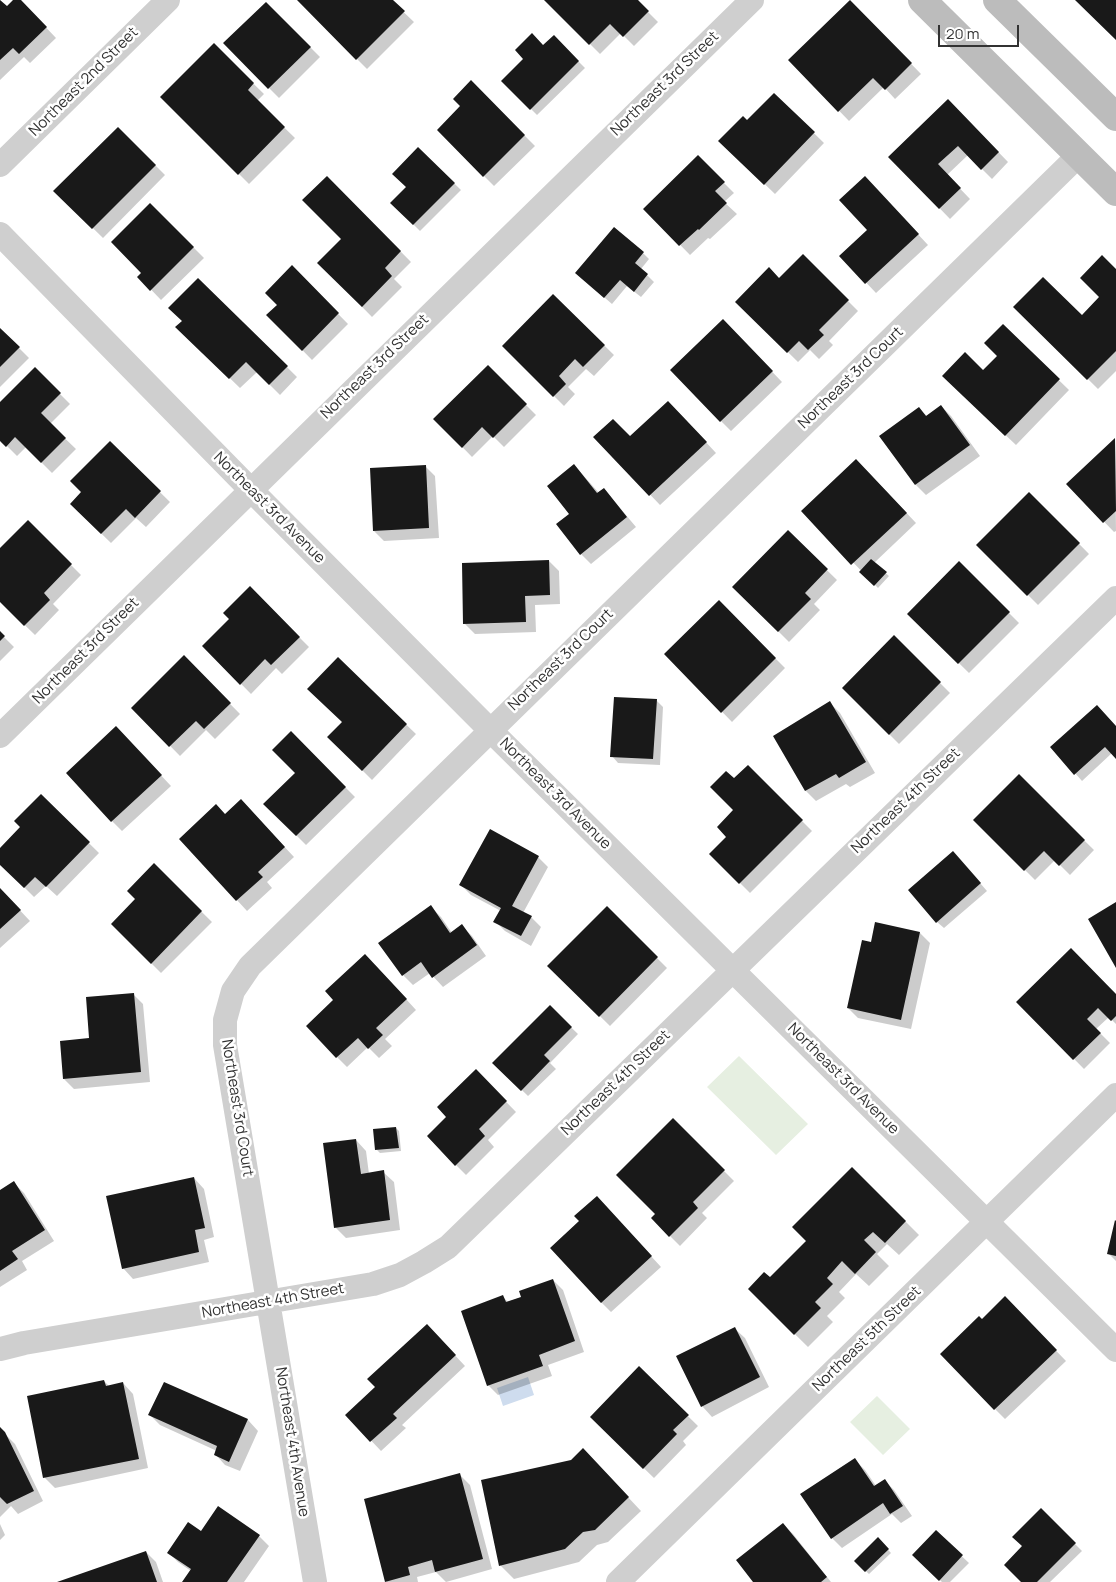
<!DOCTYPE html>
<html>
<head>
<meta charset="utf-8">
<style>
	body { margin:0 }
	#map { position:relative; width:1116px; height:1582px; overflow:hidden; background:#fff; font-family:Manrope,sans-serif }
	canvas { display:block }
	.scale { position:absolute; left:938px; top:25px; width:81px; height:22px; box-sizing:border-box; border:2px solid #323232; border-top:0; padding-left:6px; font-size:15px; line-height:18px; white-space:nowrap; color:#323232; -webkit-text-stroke:4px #fff; paint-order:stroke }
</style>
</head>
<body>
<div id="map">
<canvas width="1116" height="1582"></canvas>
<div class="scale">20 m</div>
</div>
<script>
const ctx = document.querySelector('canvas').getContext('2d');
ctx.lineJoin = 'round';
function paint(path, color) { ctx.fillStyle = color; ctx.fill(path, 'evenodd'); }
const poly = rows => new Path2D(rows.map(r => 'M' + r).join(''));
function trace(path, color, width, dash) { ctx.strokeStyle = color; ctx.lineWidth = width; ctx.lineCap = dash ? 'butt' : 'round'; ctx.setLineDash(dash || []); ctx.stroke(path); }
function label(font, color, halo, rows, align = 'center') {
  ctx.font = font + ' Manrope,sans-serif'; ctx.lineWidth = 5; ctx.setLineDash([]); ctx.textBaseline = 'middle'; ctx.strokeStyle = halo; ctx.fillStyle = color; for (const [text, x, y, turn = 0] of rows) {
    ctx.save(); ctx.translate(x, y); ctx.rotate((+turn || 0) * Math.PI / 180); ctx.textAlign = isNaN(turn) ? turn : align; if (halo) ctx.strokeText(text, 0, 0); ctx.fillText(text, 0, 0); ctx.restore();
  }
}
paint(poly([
	[739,1056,808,1124,776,1155,707,1087],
	[877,1396,910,1429,883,1455,850,1422]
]), '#e6efe1');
paint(poly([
	[528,1377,534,1395,503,1406,497,1388]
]), '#cedcee');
paint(poly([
	[0,0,7,7,14,0,20,0,56,38,30,63,24,57,0,80],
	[298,0,391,0,414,22,367,69],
	[546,0,636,0,658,22,634,46,621,33,600,54],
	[850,1,921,74,895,99,884,87,849,121,790,60],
	[266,3,320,57,279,98,225,44],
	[554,37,585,68,537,115,503,81,525,59,544,47],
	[214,45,264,94,257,101,295,138,249,184,162,97],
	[471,82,535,146,494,186,438,130,462,106],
	[774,94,824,143,775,194,720,141,748,122],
	[948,100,1008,162,992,179,968,155,947,175,970,199,950,219,890,157],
	[118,128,165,175,103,238,55,191],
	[418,148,461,190,420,231,392,203,408,187],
	[698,157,734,193,724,202,737,214,710,239,708,238,690,255,645,209],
	[327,177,411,262,394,279,402,287,372,317,319,263,343,239],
	[875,188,928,245,876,293,841,256,869,230],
	[150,204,204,258,161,300,139,277,143,273],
	[643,253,649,259,641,269,654,282,641,297,627,286,612,304,583,279],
	[803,256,858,311,829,341,833,345,819,359,810,350,798,362,737,302,780,279],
	[292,267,348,324,312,360,268,315,278,305],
	[1116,270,1116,371,1098,389,1015,307,1082,317,1101,297],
	[198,279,297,377,280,395,257,372,240,388,177,327,183,321],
	[553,295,614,355,594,376,586,369,568,387,575,394,564,406,504,346],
	[1003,326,1069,390,1016,445,943,376,983,372,999,356],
	[0,329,29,358,0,387],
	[733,331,782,382,731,431,721,421],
	[488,367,536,415,504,447,493,436,472,457,435,419],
	[35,369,70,404,50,424,76,449,52,473,26,447,17,456,0,439,0,403],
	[941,406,951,416,980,456,926,495,916,485,919,409,927,416],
	[678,412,716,453,660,505,595,437,630,438],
	[1115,440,1116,531,1114,532,1068,484],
	[110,443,170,502,146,527,136,518,111,543,71,504,83,492],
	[574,465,599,493,604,489,636,527,591,564,581,554,570,514],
	[425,466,435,476,439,538,384,541,374,531],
	[866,470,916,523,874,563,889,576,878,588,803,511],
	[1029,493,1089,554,1038,605,978,545],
	[28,522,81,575,53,604,59,610,35,635,0,601,0,550],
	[788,532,837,580,814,604,820,610,789,642,734,587],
	[549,561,559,571,560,604,535,605,536,632,475,634,465,624],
	[959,563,1019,623,969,673,909,614],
	[250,588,309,647,282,674,276,668,251,694,204,646,231,619],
	[719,602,785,668,732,722,666,654],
	[0,633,14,647,0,661],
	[894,637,950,693,899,744,843,688],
	[184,657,240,714,215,739,206,730,180,756,133,708],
	[338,659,416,734,372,780,329,737,343,722],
	[656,700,663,707,660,765,618,763,612,756],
	[830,703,840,713,875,773,850,787,846,784,816,801,806,791,774,736],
	[1116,727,1116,758,1112,753,1082,781,1052,747],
	[291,733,355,797,306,845,265,804,297,773],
	[126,738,171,786,122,831,112,821],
	[748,767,812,831,750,893,711,854,728,837,735,810,734,780],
	[1019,776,1094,850,1070,875,1055,860,1035,880,975,820],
	[41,796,99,853,57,896,46,886,34,897,0,863,0,850,22,827],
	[251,811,294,857,267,882,272,888,247,911,181,839,225,815],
	[538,857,548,867,523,913,531,917,541,927,531,946,505,931,495,921,501,911,471,895,461,885],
	[959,859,987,891,944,928,937,922],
	[154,865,212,922,161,973,112,924,137,899],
	[0,889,30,921,0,948],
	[431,907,441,917,452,933,462,926,472,936,486,956,443,987,430,973,413,985,403,975],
	[607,908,667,968,610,1026,549,966],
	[876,924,920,933,930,943,911,1029,858,1018,848,1008,872,943],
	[375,965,416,1010,385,1039,392,1046,379,1058,368,1047,347,1067,337,1057],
	[133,994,143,1004,150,1082,74,1089,64,1079,61,1042,90,1039],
	[1116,995,1116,1024,1109,1017,1096,1029,1110,1043,1084,1069,1018,1002],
	[550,1007,578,1034,550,1063,556,1069,528,1096,494,1063],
	[476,1071,516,1112,488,1140,494,1147,466,1175,428,1137,448,1117],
	[673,1120,734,1181,702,1213,707,1218,680,1246,652,1218,657,1214],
	[396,1128,399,1131,401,1151,380,1153,377,1150],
	[356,1140,366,1151,369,1174,383,1172,394,1182,400,1230,346,1238,336,1228],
	[852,1168,919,1235,899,1255,887,1244,877,1254,889,1266,869,1286,856,1274,839,1292,845,1298,827,1316,833,1322,808,1347,749,1289,770,1279,808,1241],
	[194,1178,204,1189,214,1237,204,1240,209,1262,133,1279,123,1268],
	[14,1183,24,1193,54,1241,22,1261,27,1270,0,1287,0,1192],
	[607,1208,661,1267,611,1312,601,1302],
	[1116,1223,1116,1261,1109,1254],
	[553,1280,563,1290,584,1352,548,1365,552,1376,498,1395,488,1385,503,1297,508,1302,522,1297],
	[1005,1298,1066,1361,1005,1419,995,1409,982,1320],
	[734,1328,745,1338,769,1387,712,1417,702,1406,677,1357],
	[437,1336,465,1366,402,1425,406,1428,381,1451,347,1415],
	[639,1368,698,1426,683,1441,686,1445,654,1478,591,1417],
	[104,1381,109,1386,123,1383,133,1394,148,1468,55,1488,45,1478,28,1397],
	[165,1383,248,1420,258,1431,240,1471,225,1465,215,1454,217,1451,160,1425,150,1415],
	[0,1429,15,1444,43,1501,18,1514,11,1506,0,1517],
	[855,1460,865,1470,876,1486,884,1480,894,1490,912,1516,901,1523,892,1514,842,1548,832,1538],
	[596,1463,641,1511,608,1542,597,1545,579,1562,514,1579,501,1566,482,1481],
	[460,1475,470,1485,492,1569,446,1582,436,1572,417,1577,418,1582,387,1582,386,1581],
	[1041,1510,1082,1551,1050,1582,1023,1582,1024,1546],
	[0,1524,5,1535,0,1540],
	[783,1524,793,1534,831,1582,755,1582],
	[936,1532,969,1563,950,1582,942,1582,914,1555],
	[201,1533,259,1536,269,1546,244,1582,184,1582,191,1571,178,1562,168,1552],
	[878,1539,891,1553,869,1574,855,1561],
	[146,1552,156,1562,163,1582,60,1582]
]), '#0003');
paint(poly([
	[0,0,7,6,13,0,21,0,47,27,19,54,13,48,0,60],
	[297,0,393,0,405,11,356,60],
	[544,0,638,0,649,11,623,37,610,24,589,45],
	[850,0,912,63,885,90,873,78,838,112,788,60],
	[1075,0,1116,0,1116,40],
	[266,2,311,47,268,89,223,43],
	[532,33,543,45,554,35,579,61,530,110,501,81,523,59,515,50],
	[214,43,254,83,248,90,285,127,238,175,160,97],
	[471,80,525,135,483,177,437,130,460,106,453,99],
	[774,93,815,132,764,185,718,141,743,116,747,120],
	[948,99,999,152,981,170,958,146,938,164,961,188,939,209,888,157],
	[118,127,156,165,92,229,53,191],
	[418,147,455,183,413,225,390,203,406,187,392,174],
	[698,155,725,182,715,191,727,203,699,230,698,229,679,246,643,209],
	[327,176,401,251,385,268,392,276,362,307,317,263,341,239,302,200],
	[865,176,919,234,865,284,839,256,867,230,839,200],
	[150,203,194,247,150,291,137,277,141,273,111,242],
	[614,227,644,252,635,263,648,274,634,292,620,280,604,298,575,273],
	[803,254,849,300,819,330,824,335,808,350,799,341,787,353,735,302,769,267,779,278],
	[1102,255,1116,269,1116,351,1087,380,1013,307,1043,277,1082,315,1099,297,1080,278],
	[292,265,339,313,302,351,266,315,277,305,265,293],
	[198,278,288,366,269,385,246,362,229,379,175,327,182,321,168,308],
	[553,294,605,345,583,367,575,359,559,376,566,384,553,397,502,346],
	[723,319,773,371,720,422,670,370],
	[1003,324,1060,379,1005,436,942,376,965,352,983,370,997,356,984,343],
	[0,328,20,347,0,367],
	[488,365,527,404,493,438,482,427,462,448,433,419],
	[35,367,61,393,41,413,66,438,41,463,15,437,6,447,0,441,0,402],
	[668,401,707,442,649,496,593,437,613,419,630,436],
	[941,405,970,445,915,485,879,436,919,407,926,416],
	[1115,438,1116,511,1103,523,1066,484],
	[110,441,161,491,135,518,126,509,101,534,70,504,81,492,70,481],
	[856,459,907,513,851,565,801,511],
	[574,464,597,493,604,488,627,517,580,555,556,524,569,514,547,486],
	[426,465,429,528,373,531,370,468],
	[1029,492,1080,543,1027,596,976,545],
	[28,520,72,564,44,593,50,600,24,626,0,602,0,548],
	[788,530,828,569,805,593,811,599,778,632,732,587],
	[871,559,887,572,874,586,859,572],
	[549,560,550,595,525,596,526,622,463,624,462,563],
	[959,561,1010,612,958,664,907,614],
	[250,586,300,637,271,665,265,659,240,685,202,646,229,619,223,613],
	[719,600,776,658,721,713,664,654],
	[0,631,5,636,0,641],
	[894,635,941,682,889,735,842,688],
	[184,655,231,703,204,729,196,721,169,747,131,708],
	[338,657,407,724,362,771,327,737,342,722,307,689],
	[614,697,657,699,653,759,610,757],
	[830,701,866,762,839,778,836,774,805,791,773,736],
	[1097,705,1116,726,1116,759,1105,747,1074,775,1050,747],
	[116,726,162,775,111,822,66,773],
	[291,731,346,787,296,836,263,804,295,773,272,750],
	[748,765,803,820,739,884,709,854,726,837,717,827,733,810,710,787,726,771,734,778],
	[1019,774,1085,840,1059,866,1044,851,1024,871,973,820],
	[41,794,90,842,46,887,35,877,24,888,0,865,0,848,20,827,14,821],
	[241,799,285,847,258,872,263,877,236,901,179,839,216,804,225,814],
	[490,829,539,856,512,906,532,916,521,936,493,922,501,908,459,885],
	[953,851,981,883,936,923,908,890],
	[154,863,202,911,151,964,111,924,135,899,127,891],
	[0,888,21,910,0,929],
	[1116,902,1116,968,1088,919],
	[431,905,450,933,462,924,477,945,432,978,421,962,402,976,378,943],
	[607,906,658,957,599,1017,547,966],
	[875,922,920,932,901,1020,847,1008,862,940,871,942],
	[1071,948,1116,994,1116,1016,1111,1021,1098,1008,1087,1019,1101,1033,1073,1060,1016,1002],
	[365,954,407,999,376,1028,383,1035,368,1049,358,1038,336,1058,306,1026,333,1000,325,991],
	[134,993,141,1072,63,1079,60,1041,89,1038,86,997],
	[550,1005,572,1027,544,1055,550,1061,521,1091,492,1063],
	[476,1069,507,1101,479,1129,485,1136,455,1166,427,1136,446,1117,437,1107],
	[673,1118,725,1170,693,1202,698,1208,669,1237,651,1218,655,1214,616,1175],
	[396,1127,399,1148,375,1150,373,1129],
	[356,1139,361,1174,384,1170,390,1220,334,1228,323,1143],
	[852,1167,906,1221,885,1243,873,1232,864,1240,876,1252,855,1274,842,1261,827,1278,833,1284,815,1302,821,1308,794,1335,748,1289,764,1272,770,1277,806,1241,792,1227],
	[194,1177,205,1228,195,1230,199,1252,122,1269,106,1196],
	[14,1181,45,1230,12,1251,18,1259,0,1271,0,1190],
	[597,1196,652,1256,601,1303,550,1248,579,1221,574,1216],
	[1115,1220,1116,1221,1116,1256,1107,1254],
	[553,1279,575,1341,539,1355,543,1366,487,1386,461,1311,503,1295,506,1302,521,1297,519,1291],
	[1005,1296,1057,1350,994,1410,940,1354,979,1316,982,1319],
	[427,1324,456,1355,393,1414,397,1418,370,1442,345,1415,375,1387,367,1379],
	[735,1327,760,1377,701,1407,676,1356],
	[639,1366,689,1415,673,1430,677,1434,643,1469,590,1417],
	[104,1380,106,1386,123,1382,139,1459,43,1478,27,1396],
	[164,1382,248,1419,229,1462,214,1455,217,1446,148,1415],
	[0,1427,5,1432,34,1491,7,1504,0,1497],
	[583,1448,629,1497,595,1530,583,1532,565,1549,499,1566,481,1480,571,1460],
	[855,1458,874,1486,885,1479,903,1506,890,1514,883,1503,831,1539,800,1494],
	[460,1473,483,1559,435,1572,432,1560,408,1567,410,1575,385,1582,364,1499],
	[218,1506,260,1535,227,1582,182,1582,191,1569,167,1553,188,1522,201,1531],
	[1041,1508,1076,1543,1037,1582,1021,1582,1004,1565,1022,1546,1012,1537],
	[783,1523,827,1577,821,1582,753,1582,736,1560],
	[936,1530,963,1555,939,1581,912,1555],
	[878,1537,889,1549,865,1572,854,1561],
	[146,1551,157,1582,57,1582]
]), '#191919');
trace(poly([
	[0,165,168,0],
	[0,234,250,489,490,730,1116,1350],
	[0,736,752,0],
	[0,1349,24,1343,373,1284,400,1275,424,1262,448,1247,1116,598],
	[315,1582,225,1045,225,1020,233,991,250,966,1078,156],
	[618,1582,1116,1095]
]), '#cfcfcf', 24);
trace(poly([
	[922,0,1116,192],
	[997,0,1116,117]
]), '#bcbcbc', 28);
label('15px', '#323232', '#fff', [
	["Northeast 2nd Street",84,82,-45],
	["Northeast 3rd Street",665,84,-44],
	["Northeast 3rd Street",375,367,-44],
	["Northeast 3rd Court",851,378,-44],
	["Northeast 3rd Avenue",269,508,45],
	["Northeast 3rd Street",86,651,-45],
	["Northeast 3rd Court",561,660,-44],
	["Northeast 3rd Avenue",555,794,45],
	["Northeast 4th Street",906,801,-44],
	["Northeast 3rd Avenue",843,1079,45],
	["Northeast 4th Street",616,1083,-44],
	["Northeast 3rd Court",237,1108,81],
	["Northeast 4th Street",273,1301,-10],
	["Northeast 5th Street",867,1339,-44],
	["Northeast 4th Avenue",292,1442,81]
]);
</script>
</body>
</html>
